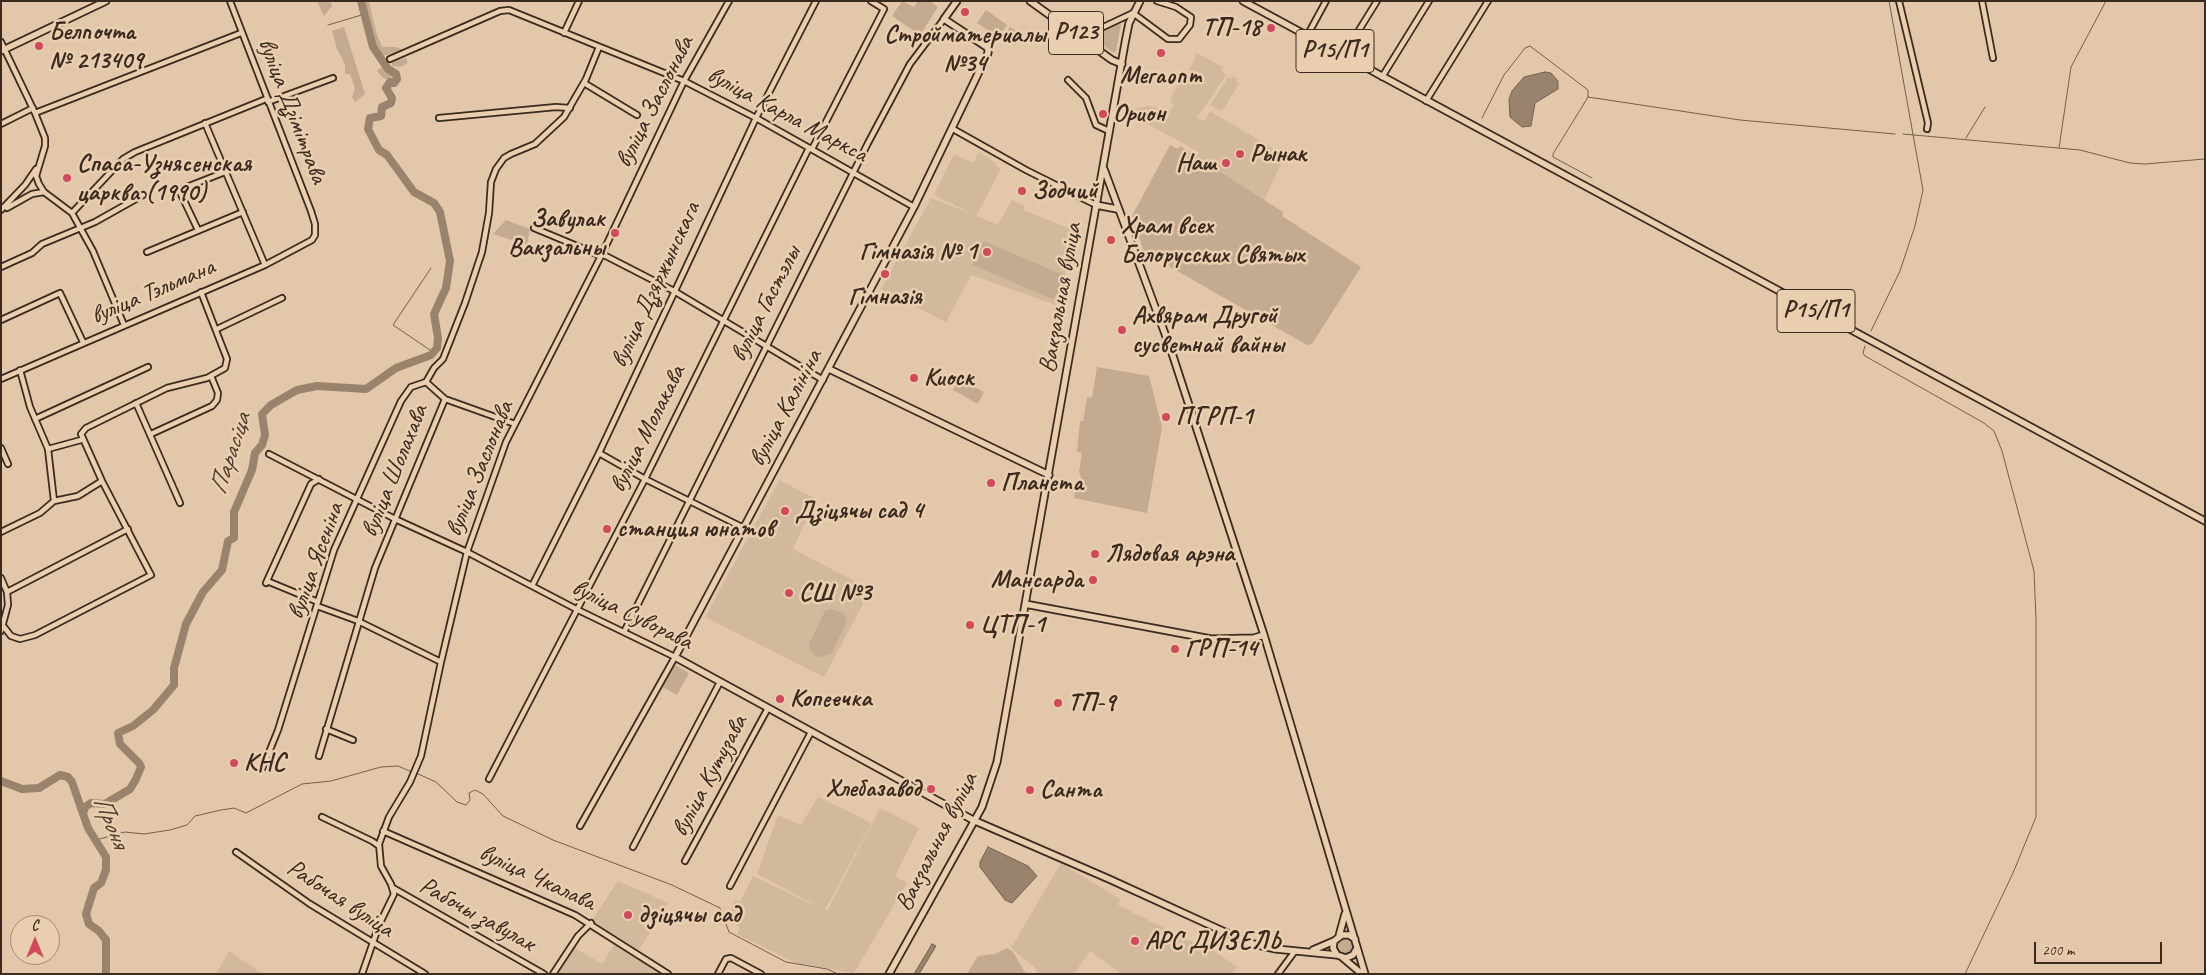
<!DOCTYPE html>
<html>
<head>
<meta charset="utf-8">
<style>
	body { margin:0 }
	#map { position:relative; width:2206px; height:975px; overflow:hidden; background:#e2c7aa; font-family:Caveat,sans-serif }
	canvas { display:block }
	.frame { position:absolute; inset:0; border:2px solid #3b2a1e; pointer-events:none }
	.north { position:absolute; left:10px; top:915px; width:50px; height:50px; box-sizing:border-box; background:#e9ceb0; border:1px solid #a38c76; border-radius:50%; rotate:0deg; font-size:14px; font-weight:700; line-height:20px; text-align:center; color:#3b2a1e }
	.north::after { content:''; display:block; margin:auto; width:18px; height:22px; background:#d1495b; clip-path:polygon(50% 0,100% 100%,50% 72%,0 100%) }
	.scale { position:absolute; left:2034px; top:942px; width:128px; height:22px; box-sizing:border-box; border:2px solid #3b2a1e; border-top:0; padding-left:6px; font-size:15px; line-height:18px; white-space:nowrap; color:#3b2a1e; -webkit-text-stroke:4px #e9ceb0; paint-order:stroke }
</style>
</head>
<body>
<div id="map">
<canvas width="2206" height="975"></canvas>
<div class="frame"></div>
<div class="north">С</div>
<div class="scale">200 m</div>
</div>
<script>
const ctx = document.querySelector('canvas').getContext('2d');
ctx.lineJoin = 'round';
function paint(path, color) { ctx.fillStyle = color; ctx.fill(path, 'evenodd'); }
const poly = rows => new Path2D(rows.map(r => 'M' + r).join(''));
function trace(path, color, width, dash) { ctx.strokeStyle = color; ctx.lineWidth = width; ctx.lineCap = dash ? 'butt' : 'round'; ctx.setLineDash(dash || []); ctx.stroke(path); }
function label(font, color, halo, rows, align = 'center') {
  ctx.font = font + ' Caveat,sans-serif'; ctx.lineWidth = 5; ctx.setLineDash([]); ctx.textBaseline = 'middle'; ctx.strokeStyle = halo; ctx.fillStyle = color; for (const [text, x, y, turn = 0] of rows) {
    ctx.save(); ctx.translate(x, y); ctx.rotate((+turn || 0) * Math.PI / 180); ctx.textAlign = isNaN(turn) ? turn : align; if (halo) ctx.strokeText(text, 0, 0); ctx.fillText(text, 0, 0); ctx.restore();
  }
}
paint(poly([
	[1197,53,1223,67,1221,71,1226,75,1197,118,1204,121,1210,111,1285,156,1264,200,1196,157,1199,152,1135,117,1137,108,1148,106,1170,110,1174,105,1170,103,1172,99,1171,98,1181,78,1185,80,1195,58,1194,57],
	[1232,76,1237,78,1236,82,1239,84,1222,111,1210,105,1228,77,1230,79],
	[979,152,997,164,995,166,1001,169,976,216,998,225,1012,200,1025,206,1024,210,1078,232,1065,272,1065,281,1056,305,971,275,946,322,881,289,931,198,972,214,934,195,954,154,973,163],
	[779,480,816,499,793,549,856,582,863,604,824,677,705,617],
	[818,797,860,817,871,824,825,910,757,874,778,815,801,825],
	[880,808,919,828,895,876,907,883,854,973,796,963,737,934,740,928,728,917,735,900,740,902,753,876,827,911],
	[1061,863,1120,899,1118,905,1192,942,1211,949,1237,967,1232,974,1121,974,1090,951,1074,974,1038,974,1035,968,1011,948],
	[618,881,668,903,639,950,592,920],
	[614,945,663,974,554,974,572,946,602,964],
	[229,951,263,974,216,974]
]), '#d2b99d');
paint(poly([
	[317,1,331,1,332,6,324,16],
	[363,1,369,1,376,32,382,47,396,47,403,50,383,56,375,46],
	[902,1,914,7,918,1,930,1,938,7,920,35,892,16],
	[986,10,1007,25,998,37,977,23],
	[1119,23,1121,24,1116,51,1114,53,1093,39,1093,35],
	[344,27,365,94,355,102,352,97,355,88,350,74,345,74,345,64,337,49,332,31],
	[1010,27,1022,35,1015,45,1003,37],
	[406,58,408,63,400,67,392,66,392,62],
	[383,66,393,75,389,80,383,78,377,71],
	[1170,145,1178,149,1180,146,1283,212,1282,216,1361,267,1312,344,1307,345,1144,252,1132,216],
	[506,220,530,229,527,245,493,234],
	[984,241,1061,274,1063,281,1057,295,1052,299,972,265],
	[1097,367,1149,376,1162,427,1147,513,1074,498,1075,492,1079,489,1081,477,1079,472,1082,453,1077,452,1080,421,1083,421,1087,397,1092,398],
	[959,379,984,392,978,404,953,390],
	[830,609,843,613,847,621,832,653,822,657,815,656,810,651,809,644,825,611],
	[675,665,689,673,677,695,663,687],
	'1336 946a9 9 0 1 1 18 0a9 9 0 1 1-18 0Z',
	[1007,948,1013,952,1026,974,967,974,978,956,995,954]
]), '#c3aa90');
const water = poly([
	[1545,72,1551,73,1558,81,1558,89,1535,103,1531,126,1522,127,1510,117,1509,99,1512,91,1524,77,1545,72],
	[988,847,1028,866,1037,876,1012,903,1005,900,980,867,980,862,988,847],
	[932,944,936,946,919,974,914,974,932,944]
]);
paint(water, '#9a836d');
trace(water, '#745f4d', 1);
trace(poly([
	[328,25,365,14],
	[1482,118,1504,75,1525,48,1530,46,1588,90,1588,97],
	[1903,134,2080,150,2130,163,2145,164,2205,159],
	[1966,138,1985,107],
	[2059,148,2071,67,2106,1],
	[1592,178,1553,157,1553,154,1588,97,1740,120,1895,134],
	[431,268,393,325,433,352],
	[1871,331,1900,271,1915,226,1923,190,1889,1],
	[1865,346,1863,353,1865,356,1984,423,1994,431,2002,451,2034,571,2036,619,2036,817,2013,873,1965,974],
	[416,773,436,782,457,802,466,805,470,800,469,793,475,790,483,794,503,816,553,840,672,885,720,908,729,932,786,962,827,969,838,974],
	[96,840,125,832,144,834,170,830,187,825,195,816,221,810,234,808,246,813,302,784,331,781,381,767,398,766,412,772]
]), '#745f4d', 1);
trace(poly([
	[1,781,22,789,39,788,60,775,68,777,72,782,88,828,106,857,106,870,101,883,94,888,86,914,89,924,99,931,106,940,106,974],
	[83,814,85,807,91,803,105,804,130,789,136,779,141,767,139,763,120,744,118,733,133,726,153,710,174,685,174,668,186,624,203,592,222,570,228,541,234,538,234,512,252,470,255,453,262,445,265,435,262,414,271,405,297,390,317,386,366,389,396,368,431,355,437,348,438,338,434,314,446,288,450,261,440,212,434,203,414,192,387,155,379,150,368,129,370,118,381,116,382,107,391,103,392,98,386,88,390,82,394,83,397,79,396,74,388,69,373,47,361,1]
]), '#9a836d', 8);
const minor = poly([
	[1899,1,1928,123,1927,129],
	[1982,1,1993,58],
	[564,33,579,1],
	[1307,36,1326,1],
	[1082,37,1133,13,1168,39,1179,39,1190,25,1191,17,1176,7,1157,1],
	[1,42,35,113,45,138,45,146,36,176,39,184,44,192,72,213,93,251,124,325],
	[1343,56,1377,1],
	[390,59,500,11,509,10,684,81,756,118,914,207],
	[1382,77,1429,1],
	[1068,80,1086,98,1096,125,1109,131],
	[584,83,637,115],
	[1426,101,1488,1],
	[268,102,333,78],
	[35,113,241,33],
	[439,118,556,107,570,108],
	[205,123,265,265],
	[1,124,33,108],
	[953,129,1026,170,1096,205],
	[812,149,884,9,871,1],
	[7,208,32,194,44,192],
	[1,210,25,185,36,169],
	[72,213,123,159,135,152,266,99],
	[534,228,601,256],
	[198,230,179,190,225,172],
	[147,252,243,212],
	[602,254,674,291,823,380],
	[1,267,32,253,42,244,95,222,143,195],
	[1,320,60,293,83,342],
	[217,329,282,298],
	[1,379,265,265,312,240,315,235,315,224,311,211,230,1],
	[426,382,434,368,443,359,465,303,482,252,489,213,491,182,496,169,504,158,511,154,535,144,564,117,586,79,599,47],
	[426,382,445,399,515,424],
	[136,403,180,503],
	[35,419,148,367],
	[151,434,212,406,217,400,218,393,211,376],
	[1,448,8,464],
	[48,449,81,440],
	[599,453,645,479,744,528],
	[269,454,395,519,467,552,576,609,675,657,580,826],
	[54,501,78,496,102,481],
	[1,532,40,513,54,501,48,449,30,407,20,370],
	[1,578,7,592,8,605,1,631],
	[267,581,318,602],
	[266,583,311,484,319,479],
	[532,586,599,453,756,118,816,1],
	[7,592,128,529],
	[317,606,358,621,441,662],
	[4,627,11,636,20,639,35,635,151,575,102,481,81,434,86,428,167,388,207,378,225,368,227,359,201,292],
	[624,632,868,143,910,64,944,19],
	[326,729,353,740],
	[319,756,375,568,445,399],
	[263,767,278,730,334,550,401,401,411,387,426,382],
	[489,779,645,479,809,148],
	[322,817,372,841,379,846],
	[383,831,575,915,668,974],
	[633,847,720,682],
	[236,852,310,904,425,974],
	[685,861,768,708],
	[730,886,811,732],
	[393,888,544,974],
	[362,974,379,925,394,894,391,884,381,866,379,844,389,817,410,782,421,756,441,662,467,552,506,442,602,254,684,81,729,1],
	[553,974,578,936,591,923],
	[718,974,726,959,731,958,761,974],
	[1278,974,1295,951]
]);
const major = poly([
	[957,1,944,19,988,48,988,53,914,207,675,657,973,820,1109,879,1249,943,1276,949,1337,955],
	[1030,1,1112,60,1122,64],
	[1243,1,2205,521],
	[1,51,106,1],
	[1104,169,1171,350,1264,635,1365,974],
	[1096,205,1117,209],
	[829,369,1049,475],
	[1025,604,1211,639,1254,638,1264,635],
	[1339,936,1345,914],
	[1355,939,1349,935,1342,935,1334,941,1333,948,1337,955,1346,958,1353,955,1357,948],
	[1313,950,1334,941],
	[1343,958,1362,974],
	[889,974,982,807,997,762,1125,43,1129,23,1140,1]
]);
trace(minor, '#3b2a1e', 8);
trace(major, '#3b2a1e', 9);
trace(minor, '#e9ceb0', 4.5);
trace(major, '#e9ceb0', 5.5);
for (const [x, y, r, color] of [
	[965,12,5,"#d1495b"],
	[1271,28,5,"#d1495b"],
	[39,46,5,"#d1495b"],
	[1161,53,5,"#d1495b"],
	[1103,114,5,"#d1495b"],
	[1240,154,5,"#d1495b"],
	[1226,163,5,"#d1495b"],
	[67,178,5,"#d1495b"],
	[1022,191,5,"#d1495b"],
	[615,233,5,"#d1495b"],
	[1111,240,5,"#d1495b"],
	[987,252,5,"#d1495b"],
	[885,274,5,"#d1495b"],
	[1122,330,5,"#d1495b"],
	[914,378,5,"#d1495b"],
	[1166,417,5,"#d1495b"],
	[991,483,5,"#d1495b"],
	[785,511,5,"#d1495b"],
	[607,529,5,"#d1495b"],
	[1095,554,5,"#d1495b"],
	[1093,580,5,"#d1495b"],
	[789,593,5,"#d1495b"],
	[970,625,5,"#d1495b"],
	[1175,649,5,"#d1495b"],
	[780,699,5,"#d1495b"],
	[1058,703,5,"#d1495b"],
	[234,763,5,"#d1495b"],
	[931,789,5,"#d1495b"],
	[1030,790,5,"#d1495b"],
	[628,915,5,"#d1495b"],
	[1135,941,5,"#d1495b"]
]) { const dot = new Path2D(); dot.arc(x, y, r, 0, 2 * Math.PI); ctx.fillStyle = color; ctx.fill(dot); trace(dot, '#e9ceb0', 2); }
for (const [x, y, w] of [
	[1076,33,55],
	[1335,51,78],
	[1816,311,78]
]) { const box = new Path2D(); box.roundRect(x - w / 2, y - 21.5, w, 43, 4); ctx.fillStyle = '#e9ceb0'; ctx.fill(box); trace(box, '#3b2a1e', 1); }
label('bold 24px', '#3b2a1e', null, [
	["Р123",1076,33],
	["Р15/П1",1335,51],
	["Р15/П1",1816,311]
]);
label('bold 25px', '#3b2a1e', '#e9ceb0', [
	["ТП-18",1261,28,"right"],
	["Белпочта",49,32],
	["№ 213409",49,61],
	["Стройматериалы",965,35,"center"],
	["№34",965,64,"center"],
	["Мегаопт",1161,76,"center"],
	["Орион",1113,114],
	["Рынак",1250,154],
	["Наш",1216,163,"right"],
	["Спаса-Узнясенская",77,164],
	["царква (1990)",77,193],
	["Зодчий",1032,191],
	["Завулак",605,219,"right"],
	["Вакзальны",605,248,"right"],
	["Храм всех",1121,226],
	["Белорусских Святых",1121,255],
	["Гімназія № 1",977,252,"right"],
	["Гімназія",885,297,"center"],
	["Ахвярам Другой",1132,316],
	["сусветнай вайны",1132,345],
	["Киоск",924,378],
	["ПГРП-1",1176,417],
	["Планета",1001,483],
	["Дзіцячы сад 4",795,511],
	["станция юнатов",617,529],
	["Лядовая арэна",1105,554],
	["Мансарда",1083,580,"right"],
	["СШ №3",799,593],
	["ЦТП-1",980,625],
	["ГРП-14",1185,649],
	["Копеечка",790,699],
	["ТП-9",1068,703],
	["КНС",244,763],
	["Хлебазавод",921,789,"right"],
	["Санта",1040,790],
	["дзіцячы сад",638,915],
	["АРС ДИЗЕЛЬ",1145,941]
], 'left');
label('25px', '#3b2a1e', '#e9ceb0', [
	["вуліца Заслонава",655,102,-63],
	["вуліца Дзімітрава",292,111,69],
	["вуліца Карла Маркса",787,115,28],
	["вуліца Дзяржынскага",656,285,-65],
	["вуліца Тэльмана",153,292,-23],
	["Вакзальная вуліца",1061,298,-80],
	["вуліца Гастэлы",766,304,-63],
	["вуліца Калініна",786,408,-62],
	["вуліца Молакава",648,429,-63],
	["вуліца Заслонава",480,469,-68],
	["вуліца Шолахава",395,471,-68],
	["вуліца Ясеніна",316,561,-70],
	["вуліца Суворава",632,615,26],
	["вуліца Кутузава",710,776,-62],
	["Вакзальная вуліца",937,842,-63],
	["вуліца Чкалава",537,878,25],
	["Рабочая вуліца",340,899,33],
	["Рабочы завулак",477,915,29]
]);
label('italic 26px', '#4e3c2e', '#e9ceb0', [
	["Парасіца",231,454,-72],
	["Проня",110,822,67]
]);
</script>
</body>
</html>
